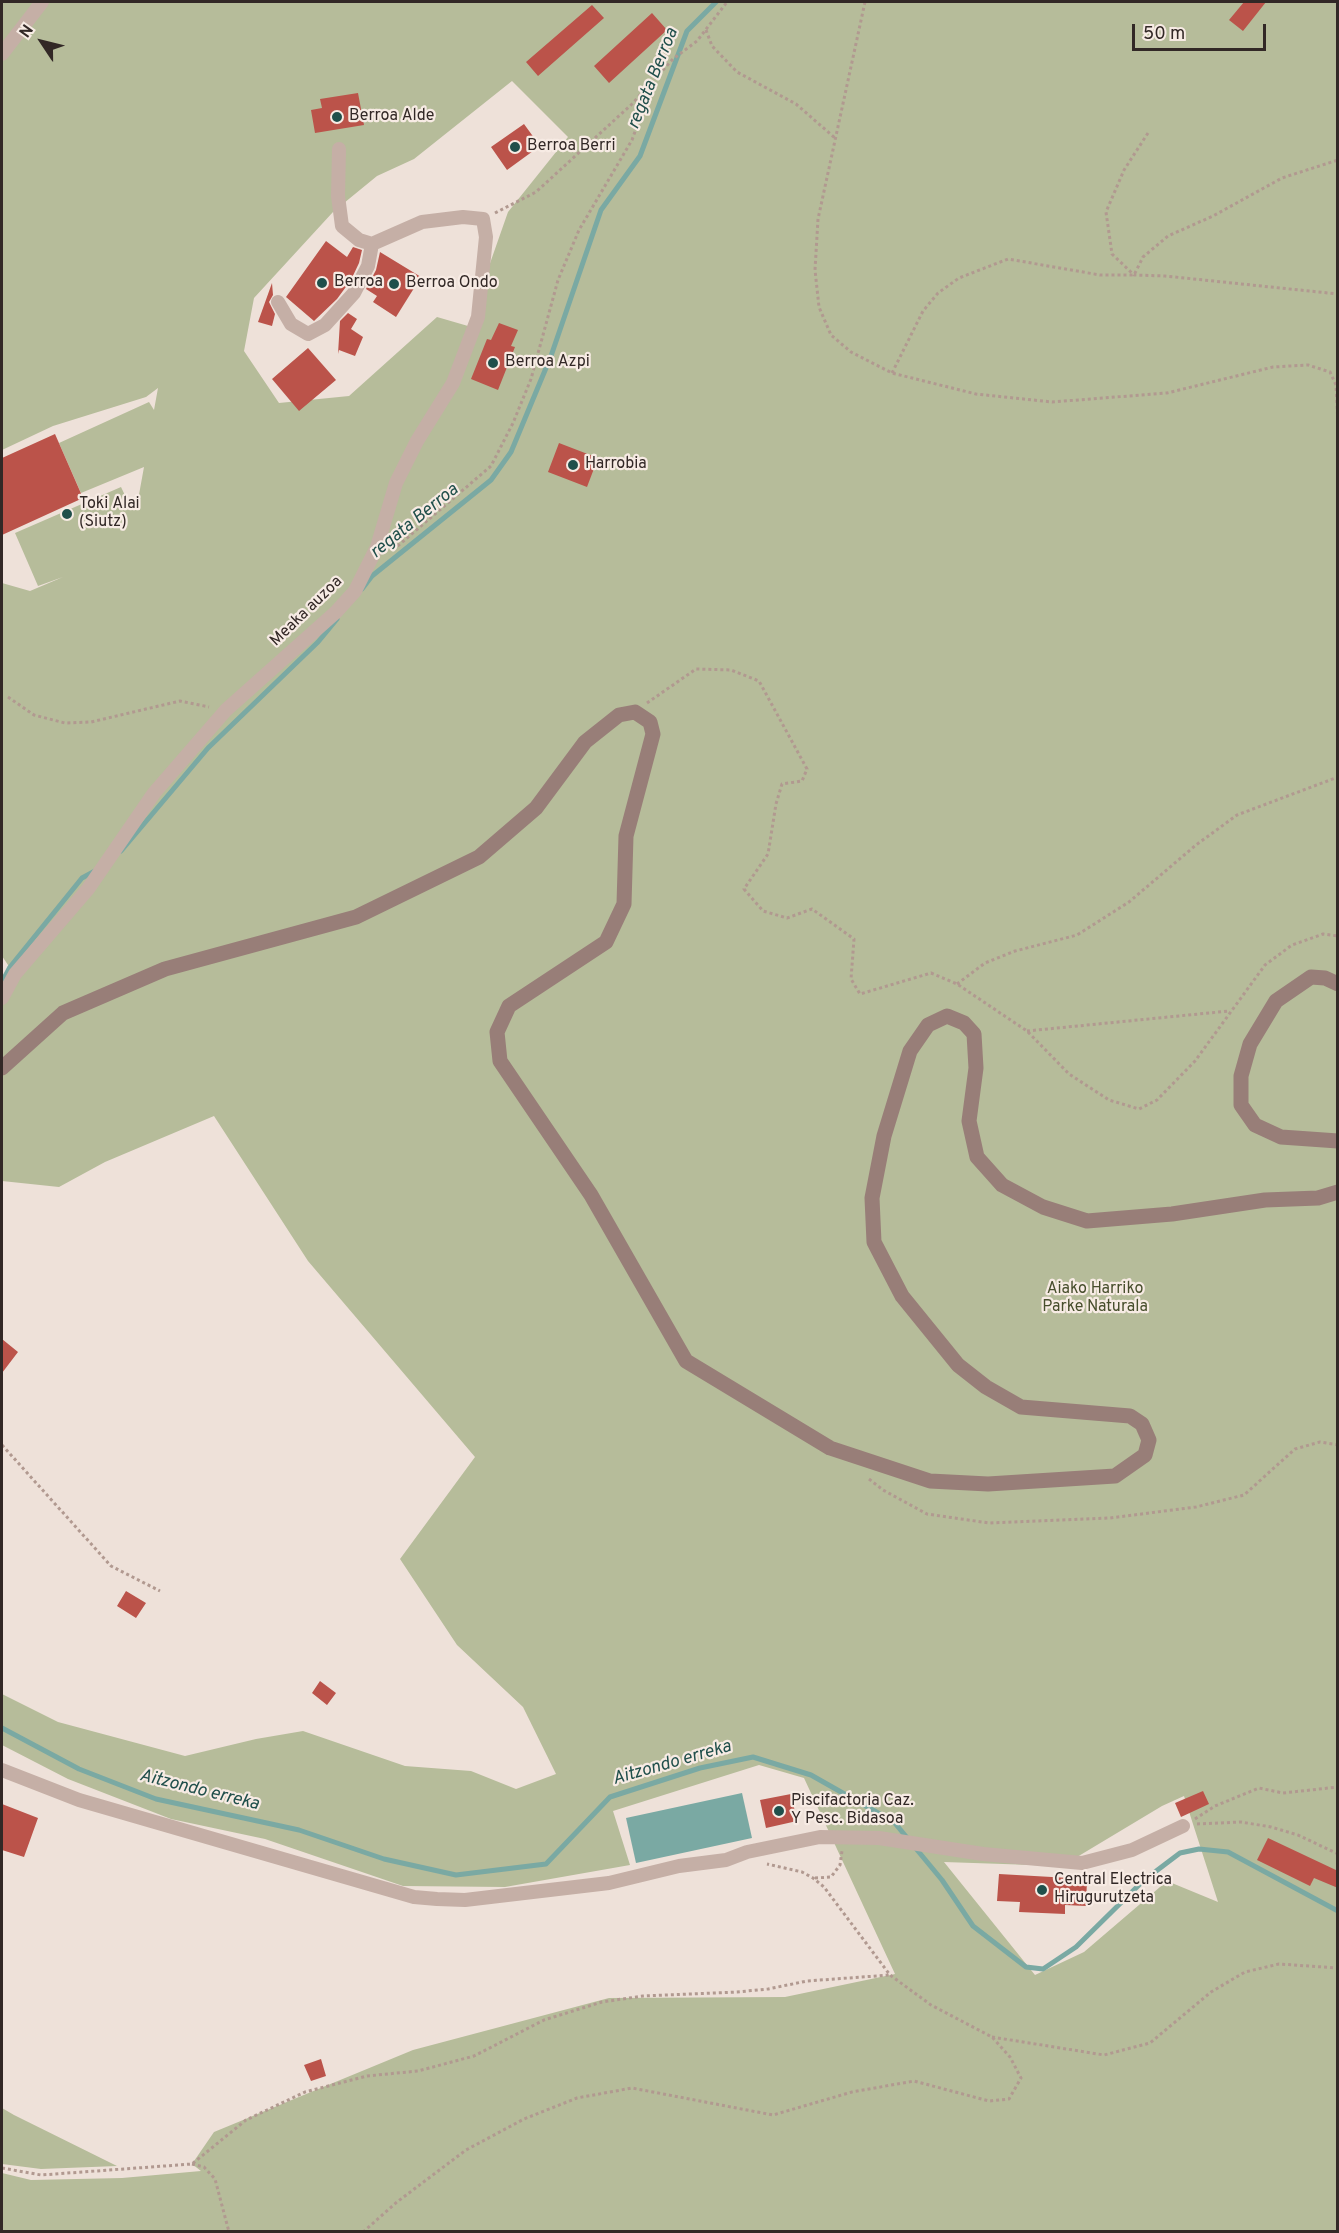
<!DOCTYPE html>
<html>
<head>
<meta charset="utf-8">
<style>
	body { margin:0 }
	#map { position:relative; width:1339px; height:2233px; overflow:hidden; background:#eee1d9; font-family:Overpass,sans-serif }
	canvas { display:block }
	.frame { position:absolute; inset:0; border:3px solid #322826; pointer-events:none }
	.north { position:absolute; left:12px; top:12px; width:60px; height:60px; -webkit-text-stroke:4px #f7ebe4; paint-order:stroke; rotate:305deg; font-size:16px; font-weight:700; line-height:24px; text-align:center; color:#322826 }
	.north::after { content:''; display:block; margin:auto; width:21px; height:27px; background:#322826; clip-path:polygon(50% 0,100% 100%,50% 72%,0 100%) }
	.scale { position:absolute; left:1132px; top:24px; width:134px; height:27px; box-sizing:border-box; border:3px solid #322826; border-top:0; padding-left:8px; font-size:18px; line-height:21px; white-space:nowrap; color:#322826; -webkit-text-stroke:4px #f7ebe4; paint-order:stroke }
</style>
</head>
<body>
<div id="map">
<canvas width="1339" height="2233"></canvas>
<div class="frame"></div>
<div class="north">N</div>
<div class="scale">50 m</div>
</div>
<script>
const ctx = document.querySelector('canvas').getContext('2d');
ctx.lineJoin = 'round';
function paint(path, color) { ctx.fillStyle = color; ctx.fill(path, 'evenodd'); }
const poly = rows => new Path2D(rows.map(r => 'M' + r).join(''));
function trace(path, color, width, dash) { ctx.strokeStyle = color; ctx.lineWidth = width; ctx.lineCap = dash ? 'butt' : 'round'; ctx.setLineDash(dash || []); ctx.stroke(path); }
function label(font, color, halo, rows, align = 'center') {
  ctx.font = font + ' Overpass,sans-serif'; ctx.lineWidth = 4.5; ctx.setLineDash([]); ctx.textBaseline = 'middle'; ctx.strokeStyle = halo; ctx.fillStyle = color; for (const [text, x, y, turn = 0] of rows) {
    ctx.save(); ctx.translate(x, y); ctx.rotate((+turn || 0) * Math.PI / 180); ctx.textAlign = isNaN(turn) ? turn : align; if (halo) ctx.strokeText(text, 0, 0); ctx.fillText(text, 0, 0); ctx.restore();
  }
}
paint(poly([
	[2,2,1337,2,1337,2231,2,2231,2,2173,31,2180,122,2178,201,2171,192,2164,214,2132,413,2050,609,1998,785,1997,895,1974,804,1778,759,1765,613,1811,630,1865,505,1887,403,1886,265,1839,171,1819,68,1779,2,1745,2,1694,58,1722,185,1756,256,1739,303,1731,405,1766,471,1771,516,1789,556,1774,523,1707,457,1645,400,1559,475,1457,308,1261,214,1116,105,1162,59,1187,2,1181,2,998,14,974,2,956,2,583,30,591,63,577,38,586,15,533,121,487,132,510,138,500,144,467,81,493,59,443,149,402,154,410,158,388,146,397,53,426,2,450],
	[512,81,568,137,508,212,468,326,437,317,349,396,279,403,244,351,254,298,333,212,377,176,414,159],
	[1184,1796,1218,1902,1167,1881,1084,1952,1035,1975,944,1862,1062,1866,1162,1806],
	[2,2108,14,2115,117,2166,41,2169,2,2164]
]), '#b6bc9a');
paint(poly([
	[742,1793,752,1838,636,1863,626,1818]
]), '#7aa9a3');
trace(poly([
	[362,589,372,576,491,480,511,452,551,356,601,210,640,156,687,31,716,2],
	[121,851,208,748,318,642,337,619],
	[2,982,10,967,82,878,95,871],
	[2,1728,79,1769,156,1799,299,1830,384,1859,456,1875,546,1864,610,1797,700,1768,753,1757,811,1775,894,1822,942,1880,973,1926,1026,1967,1043,1969,1076,1947,1143,1881,1180,1853,1199,1849,1228,1852,1338,1911]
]), '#7aa9a3', 5);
paint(poly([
	[1244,2,1266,2,1243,31,1229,20],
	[592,5,604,18,538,76,526,62],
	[652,13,667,30,609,83,594,66],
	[358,93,364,125,315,133,311,110,322,108,320,99],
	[524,124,540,146,507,170,491,147],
	[326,241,347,257,353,247,362,250,359,263,351,280,337,299,314,321,286,297],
	[380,252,421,277,396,317,373,302,377,296,366,289,376,270],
	[272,283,273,295,269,302,275,314,272,326,258,322],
	[348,313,357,319,351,329,363,337,355,356,339,350,338,354,340,321],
	[499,323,518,330,511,346,515,347,498,390,471,379,487,339,491,340],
	[308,348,336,380,299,411,272,379],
	[55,434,83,498,2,535,2,458],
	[559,443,598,458,587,487,548,472],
	[2,1339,18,1352,2,1373],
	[126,1591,146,1603,136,1618,117,1606],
	[320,1681,336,1693,327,1705,312,1693],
	[1203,1791,1209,1804,1181,1817,1175,1803],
	[791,1794,797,1821,766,1828,760,1800],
	[2,1804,38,1818,24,1857,2,1850],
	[1268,1838,1338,1871,1338,1888,1314,1878,1310,1886,1257,1860],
	[999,1874,1087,1879,1086,1906,1065,1905,1065,1914,1019,1912,1020,1902,997,1901],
	[321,2059,326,2076,311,2081,304,2065]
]), '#bb534a');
trace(poly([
	[865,2,818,219,815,270,819,307,831,335,851,352,892,373,976,394,1052,402,1167,393,1273,367,1308,365,1330,372,1336,385,1338,424],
	[706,30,712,46,737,72,796,104,835,138],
	[1148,133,1124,170,1106,212,1112,254,1134,275,1165,276,1338,294],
	[495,213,536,192,632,104,673,59,697,41,727,2],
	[892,373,923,311,938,293,959,278,1008,259,1100,275,1134,275,1143,257,1168,236,1213,216,1282,178,1338,160],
	[393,550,491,466,513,423,531,379,558,280,579,230,632,140,654,79],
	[8,697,34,715,65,723,91,722,180,701,209,707],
	[647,703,696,669,731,670,759,681,807,769,802,781,782,784,776,804,768,854,744,889,763,911,787,918,812,909,854,939,851,979,860,994,931,973,957,984,1027,1031,1069,1074,1109,1100,1139,1109,1157,1100,1195,1061,1265,965,1292,945,1323,934,1338,936],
	[957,984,985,963,1015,951,1077,935,1129,902,1196,845,1237,815,1338,777],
	[1027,1031,1229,1011],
	[2,1445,111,1566,160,1591],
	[869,1479,883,1490,927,1514,989,1523,1110,1518,1196,1507,1244,1495,1295,1449,1320,1442,1338,1445],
	[1195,1819,1215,1806,1259,1788,1283,1793,1338,1787],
	[1197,1824,1241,1822,1271,1827,1298,1835,1338,1854],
	[815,1878,831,1877,840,1865,842,1851],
	[992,2037,1104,2055,1150,2043,1211,1992,1245,1972,1279,1964,1338,1968],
	[192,2164,204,2167,215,2179,229,2232],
	[2,2168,41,2175,192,2164,246,2120,305,2092,367,2076,418,2071,474,2056,544,2020,602,2002,643,1996,737,1992,768,1989,807,1981,890,1975],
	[363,2232,397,2202,466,2150,524,2119,577,2098,632,2088,773,2115,852,2092,914,2081,989,2101,1009,2099,1021,2078,1010,2057,992,2037,931,2005,890,1975,824,1887,813,1878,802,1872,767,1864]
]), '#b19990', 3, [3, 3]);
trace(poly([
	[2,54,42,2],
	[278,302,291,324,308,334,325,325,354,293,368,266,372,244],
	[2,998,15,974,88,889,154,793,226,710,336,612,355,591,377,547,396,483,417,441,453,383,478,317,486,237,483,219,463,217,422,222,372,244,359,240,342,226,338,196,339,149],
	[2,1770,79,1800,414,1897,437,1899,465,1900,609,1883,679,1866,726,1860,747,1852,820,1837,879,1838,983,1854,1082,1863,1132,1850,1183,1826]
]), '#c5afa6', 14);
trace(poly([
	[1338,984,1325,978,1311,977,1276,1001,1250,1044,1241,1076,1241,1105,1255,1125,1281,1137,1338,1141],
	[2,1068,63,1013,165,969,356,917,479,857,536,808,585,742,619,715,635,712,650,722,653,734,626,836,624,904,606,942,509,1006,497,1032,500,1061,591,1195,686,1361,830,1448,930,1481,988,1484,1115,1476,1145,1455,1149,1440,1142,1424,1130,1416,1021,1407,986,1387,958,1365,902,1296,874,1242,872,1198,884,1136,910,1051,928,1025,947,1016,964,1023,974,1034,976,1068,969,1121,977,1157,1002,1185,1043,1207,1087,1221,1172,1214,1265,1200,1318,1198,1338,1192]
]), '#987e78', 15);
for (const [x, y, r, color] of [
	[337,117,6,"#204f4b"],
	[515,147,6,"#204f4b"],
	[322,283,6,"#204f4b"],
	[394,284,6,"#204f4b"],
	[493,363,6,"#204f4b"],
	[573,465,6,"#204f4b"],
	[67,514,6,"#204f4b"],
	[779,1811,6,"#204f4b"],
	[1042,1890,6,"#204f4b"]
]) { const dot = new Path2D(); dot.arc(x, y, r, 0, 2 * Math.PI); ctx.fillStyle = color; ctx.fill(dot); trace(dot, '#f7ebe4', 2); }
label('16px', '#322826', '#f7ebe4', [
	["Berroa Alde",349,117],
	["Berroa Berri",527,147],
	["Berroa",334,283],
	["Berroa Ondo",406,284],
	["Berroa Azpi",505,363],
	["Harrobia",585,465],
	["Toki Alai",79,505],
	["(Siutz)",79,523],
	["Piscifactoria Caz.",791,1802],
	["Y Pesc. Bidasoa",791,1820],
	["Central Electrica",1054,1881],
	["Hirugurutzeta",1054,1899]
], 'left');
label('16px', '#322826', '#f7ebe4', [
	["Meaka auzoa",307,612,-44]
]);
label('16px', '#474e2c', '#f7ebe4', [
	["Aiako Harriko",1095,1290],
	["Parke Naturala",1095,1308]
]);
label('italic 18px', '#204f4b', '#f7ebe4', [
	["regata Berroa",654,79,-68],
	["regata Berroa",415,522,-39],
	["Aitzondo erreka",672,1764,-16],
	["Aitzondo erreka",199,1791,14]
]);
</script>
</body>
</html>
